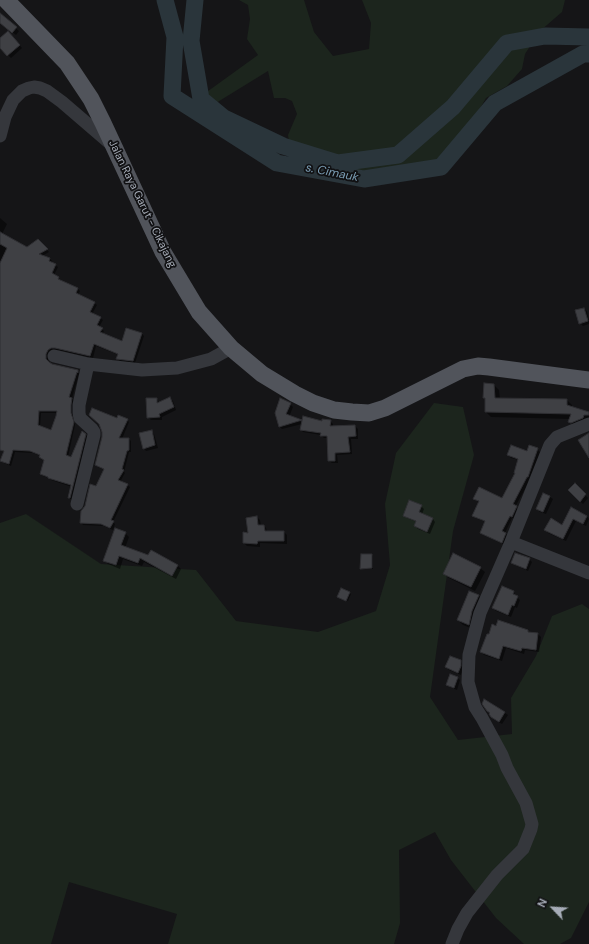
<!DOCTYPE html>
<html>
<head>
<meta charset="utf-8">
<style>
	body { margin:0 }
	#map { position:relative; width:589px; height:944px; overflow:hidden; background:#151517; font-family:"DM Sans",sans-serif }
	canvas { display:block }
	.north { position:absolute; left:533px; top:888px; width:40px; height:40px; -webkit-text-stroke:3px #101012; paint-order:stroke; rotate:295deg; font-size:11px; font-weight:700; line-height:16px; text-align:center; color:#a6acb7 }
	.north::after { content:''; display:block; margin:auto; width:14px; height:18px; background:#a6acb7; clip-path:polygon(50% 0,100% 100%,50% 72%,0 100%) }
</style>
</head>
<body>
<div id="map">
<canvas width="589" height="944"></canvas>
<div class="north">N</div>
</div>
<script>
const ctx = document.querySelector('canvas').getContext('2d');
ctx.lineJoin = 'round';
function paint(path, color) { ctx.fillStyle = color; ctx.fill(path, 'evenodd'); }
const poly = rows => new Path2D(rows.map(r => 'M' + r).join(''));
function trace(path, color, width, dash) { ctx.strokeStyle = color; ctx.lineWidth = width; ctx.lineCap = dash ? 'butt' : 'round'; ctx.setLineDash(dash || []); ctx.stroke(path); }
function label(font, color, halo, rows, align = 'center') {
  ctx.font = font + ' "DM Sans",sans-serif'; ctx.lineWidth = 3.5; ctx.setLineDash([]); ctx.textBaseline = 'middle'; ctx.strokeStyle = halo; ctx.fillStyle = color; for (const [text, x, y, turn = 0] of rows) {
    ctx.save(); ctx.translate(x, y); ctx.rotate((+turn || 0) * Math.PI / 180); ctx.textAlign = isNaN(turn) ? turn : align; if (halo) ctx.strokeText(text, 0, 0); ctx.fillText(text, 0, 0); ctx.restore();
  }
}
paint(poly([
	[239,0,304,0,314,32,333,56,369,49,371,23,362,0,565,0,562,12,540,31,525,54,522,69,507,86,486,98,469,128,433,163,368,173,327,165,291,156,288,135,297,114,292,101,285,98,274,98,268,71,216,103,204,94,258,55,247,39,250,19,248,5],
	[434,403,463,407,474,455,453,531,430,697,458,740,512,734,511,698,536,656,552,616,582,604,589,609,589,902,571,938,560,944,524,944,496,918,451,860,435,832,399,850,400,923,394,944,168,944,177,914,69,882,51,944,0,944,0,523,26,514,101,564,196,570,236,621,318,632,376,611,390,565,385,504,396,453]
]), '#1c251d');
paint(poly([
	[0,15,19,31,16,35,0,22],
	[8,33,22,48,11,58,0,47,0,40],
	[0,218,7,224,2,234,27,248,38,240,49,252,42,256,50,259,52,261,51,263,55,265,58,267,54,275,58,278,61,280,60,281,78,289,80,291,78,295,94,303,97,305,92,314,100,318,103,320,99,327,104,331,102,334,123,342,142,334,144,336,135,363,120,361,117,359,119,355,96,346,93,358,58,350,54,350,48,356,48,362,50,364,78,371,80,373,80,374,79,374,72,398,74,401,73,408,73,416,75,425,68,457,72,458,82,432,88,437,72,500,69,498,72,487,51,480,49,478,43,476,41,474,45,460,43,459,40,457,41,456,33,453,15,452,11,466,4,463,1,461,4,452,0,449,0,237,2,233,0,231],
	[41,413,58,413,51,432,40,427],
	[584,309,587,311,589,320,589,324,583,326,580,323],
	[494,385,499,390,500,399,567,400,572,405,572,408,589,413,589,421,575,427,570,421,570,419,491,417,486,412,486,399,484,397],
	[157,399,160,403,170,399,173,401,176,410,162,417,162,420,151,420,148,417],
	[290,404,293,407,289,417,302,422,330,421,333,424,333,427,355,426,358,429,358,439,351,439,352,454,337,455,338,463,332,463,329,461,328,438,324,438,321,435,303,432,301,430,302,424,282,429,279,426],
	[117,420,127,420,129,422,122,439,129,439,131,441,131,452,129,452,124,472,125,473,120,482,127,485,130,487,113,522,115,524,113,530,104,526,83,525,81,522,105,470,98,467,96,465],
	[151,431,154,434,158,448,146,451,144,448],
	[537,449,540,452,530,480,515,507,519,510,515,519,512,518,505,533,508,536,505,545,484,535,481,532,486,522,476,518,473,515,479,502,474,498,503,499,516,473,519,460,511,458,508,455,528,452],
	[575,484,588,498,583,504,569,490],
	[544,494,550,497,553,499,546,514,540,512,537,509],
	[421,506,424,509,422,514,433,519,435,522,430,534,418,529,415,526,417,522,407,518,404,515],
	[571,509,587,516,589,519,586,526,576,521,566,541,548,533,546,530,563,526],
	[257,517,260,520,261,526,264,526,266,528,267,532,284,532,287,535,287,544,260,543,260,547,247,546,244,543,244,533,249,534],
	[125,533,129,537,125,548,178,566,181,569,176,579,144,562,142,566,123,559,120,569,108,564,104,560],
	[372,555,373,556,373,569,362,569,361,568],
	[529,559,532,562,528,571,515,565,512,562],
	[480,568,485,572,475,591,449,578,444,574],
	[341,589,351,594,348,601,339,597],
	[513,592,516,595,516,596,520,600,517,608,515,607,511,617,496,611,493,608],
	[479,596,483,600,473,629,463,625,458,620],
	[528,631,531,633,538,634,541,637,539,652,525,650,524,654,506,648,502,661,484,655,481,652],
	[460,661,463,664,463,669,461,675,449,670,446,667],
	[457,678,460,680,457,690,450,687,447,684],
	[485,701,505,713,508,715,502,724,495,720,492,717]
]), '#0007');
trace(poly([
	[165,0,175,37,172,96,277,163,364,179,441,167,495,103,583,54,589,54],
	[195,0,191,41,201,99,224,118,283,146,338,163,398,155,453,107,507,43,545,36,589,37]
]), '#2a353b', 17);
const building = poly([
	[0,13,17,27,12,33,0,23,0,13],
	[8,31,20,45,7,56,0,48,0,38,8,31],
	[0,232,27,247,38,239,48,249,39,254,50,258,49,261,56,264,52,273,59,277,58,279,78,288,76,293,95,302,90,312,101,317,97,325,103,328,100,332,122,341,126,328,142,333,133,361,116,359,118,354,94,344,90,356,55,348,51,348,48,350,46,354,46,359,49,362,52,364,78,370,78,373,77,372,69,397,72,398,71,405,71,413,74,422,66,455,71,457,82,431,86,434,70,498,68,498,71,485,48,478,48,477,40,474,44,460,39,457,40,455,30,451,13,450,9,464,0,461,4,451,0,450,0,263,7,248,0,244,0,232],
	[39,411,57,411,56,416,51,430,38,425,39,411],
	[584,308,588,321,579,324,575,310,584,308],
	[484,383,494,384,495,398,567,399,567,405,589,412,589,415,584,415,583,418,571,423,568,422,571,414,485,412,485,398,483,398,484,383],
	[170,397,174,407,159,414,160,417,147,418,146,398,157,398,157,403,170,397],
	[280,398,291,403,286,414,302,420,279,427,275,413,280,398],
	[92,408,117,418,118,415,128,419,119,438,129,438,129,450,127,451,122,469,124,470,118,480,128,484,111,520,114,521,110,528,101,524,80,523,81,511,85,506,90,484,96,486,104,469,95,465,102,437,102,432,99,424,89,415,92,408],
	[303,416,322,421,322,419,331,420,330,426,355,425,356,436,348,437,350,452,335,453,335,461,328,461,327,436,320,436,321,433,300,430,303,416],
	[152,430,155,445,143,449,139,433,152,430],
	[589,433,589,458,578,440,589,433],
	[511,445,527,451,529,445,538,448,528,477,527,477,513,504,517,506,512,517,510,516,502,531,506,533,502,543,480,533,485,521,472,516,479,501,473,499,479,487,502,498,515,473,514,473,518,459,507,455,511,445],
	[575,483,586,494,580,502,568,490,575,483],
	[543,493,550,496,543,512,536,509,543,493],
	[409,500,422,505,419,512,433,518,427,532,414,526,416,521,403,516,409,500],
	[571,507,587,516,583,524,573,519,563,539,544,530,551,518,562,525,571,507],
	[257,516,258,525,264,525,265,531,284,531,284,541,258,541,257,544,243,543,243,532,248,533,246,518,257,516],
	[115,528,126,532,121,545,148,555,151,550,178,565,172,576,140,558,138,563,119,556,116,565,103,561,115,528],
	[453,553,481,567,471,587,443,574,453,553],
	[515,553,530,558,526,569,511,563,515,553],
	[361,554,372,554,372,568,360,569,361,554],
	[502,586,514,591,513,594,518,596,514,606,512,605,508,615,492,608,502,586],
	[341,588,350,592,346,601,337,597,341,588],
	[469,591,479,595,472,611,469,625,457,620,469,591],
	[498,620,528,630,528,632,538,633,536,650,522,648,521,651,503,646,499,659,480,652,487,634,489,634,492,624,496,626,498,620],
	[450,656,461,660,461,666,458,673,445,667,450,656],
	[450,674,458,677,454,688,446,685,450,674],
	[484,699,505,712,499,722,491,717,489,714,490,713,487,711,482,704,484,699]
]);
paint(building, '#3f4044');
trace(building, '#2f2f33', 1);
trace(poly([
	[0,136,5,117,13,100,22,91,29,88,34,87,40,88,47,91,62,102,112,145],
	[54,356,88,364,142,370,177,368,211,359,231,348],
	[77,504,94,435,94,432,92,429,80,418,79,413,79,405,88,364],
	[511,542,589,573],
	[452,944,458,929,467,913,497,875,523,849,531,829,532,824,526,803,507,768,502,755,482,718,475,707,468,682,469,655,480,613,511,542,550,445,557,437,589,424]
]), '#35373c', 13);
trace(poly([
	[6,0,67,63,91,99,103,123,163,252,199,312,231,348,262,374,295,394,313,403,334,410,352,412,369,413,385,408,463,369,478,366,489,367,589,380]
]), '#51545b', 17);
label('11px', '#a6acb7', '#101012', [
	["Jalan Raya Garut - Cikajang",142,204,64]
]);
label('italic 12px', '#7b9db4', '#101012', [
	["s. Cimauk",332,173,11]
]);
</script>
</body>
</html>
